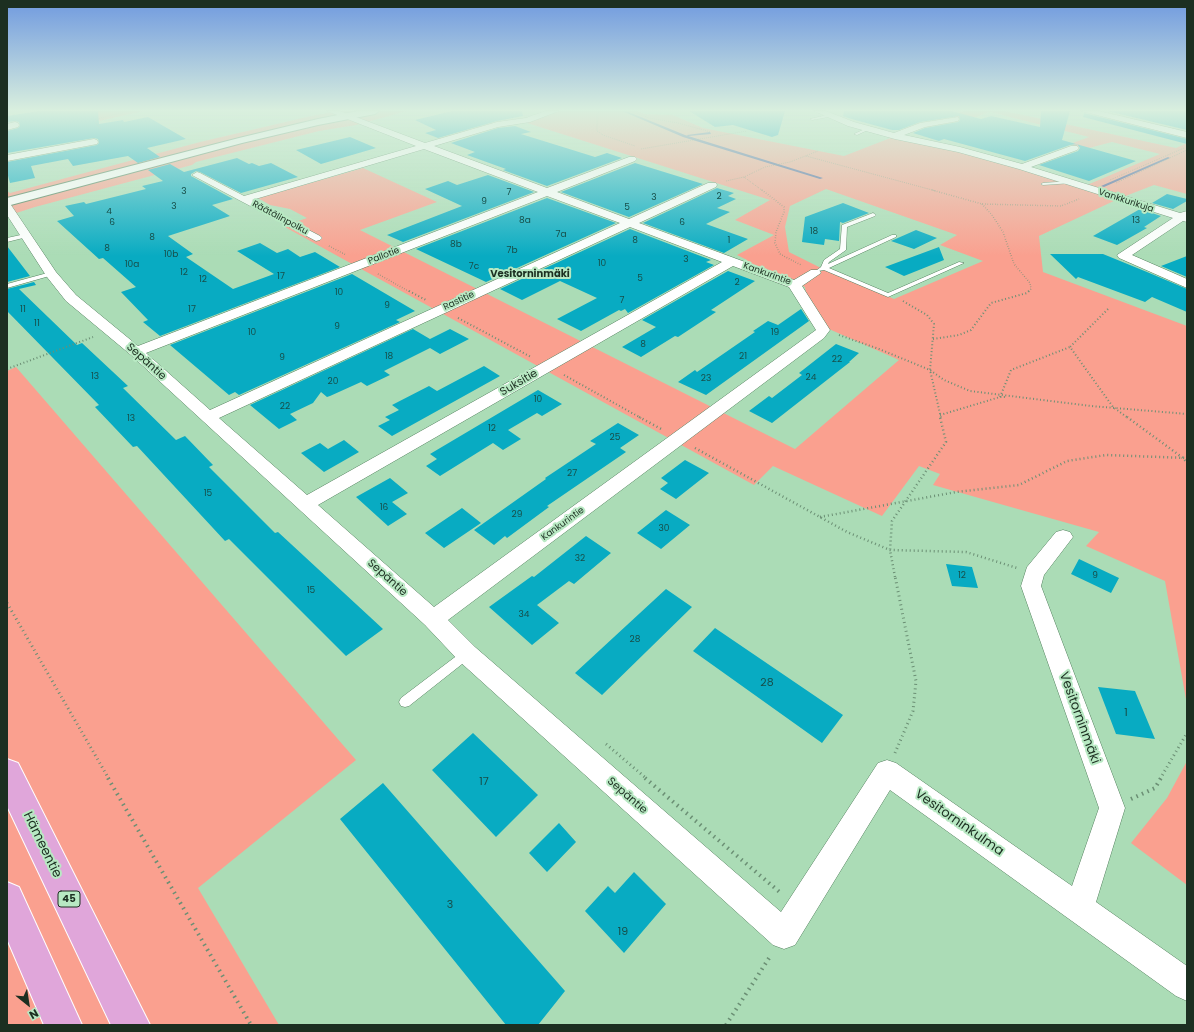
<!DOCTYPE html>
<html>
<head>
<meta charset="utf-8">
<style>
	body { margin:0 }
	#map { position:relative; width:1194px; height:1032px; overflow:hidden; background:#abdcb6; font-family:Poppins,sans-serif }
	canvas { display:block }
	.frame { position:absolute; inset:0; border:8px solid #1c2f21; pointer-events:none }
	.north { position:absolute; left:8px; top:984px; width:40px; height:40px; -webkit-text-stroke:3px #b8e9c3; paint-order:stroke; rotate:150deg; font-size:11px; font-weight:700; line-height:16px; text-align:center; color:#1c2f21 }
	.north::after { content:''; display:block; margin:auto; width:14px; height:18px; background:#1c2f21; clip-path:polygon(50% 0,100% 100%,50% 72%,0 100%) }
</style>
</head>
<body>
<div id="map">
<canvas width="1194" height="1032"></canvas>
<div class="frame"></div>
<div class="north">N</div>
</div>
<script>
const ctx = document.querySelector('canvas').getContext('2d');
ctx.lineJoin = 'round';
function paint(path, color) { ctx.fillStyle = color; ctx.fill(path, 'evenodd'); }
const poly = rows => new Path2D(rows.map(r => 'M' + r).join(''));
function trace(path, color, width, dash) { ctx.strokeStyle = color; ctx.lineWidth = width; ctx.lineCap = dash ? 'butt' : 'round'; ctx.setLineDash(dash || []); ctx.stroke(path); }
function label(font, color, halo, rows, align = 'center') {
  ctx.font = font + ' Poppins,sans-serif'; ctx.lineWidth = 4; ctx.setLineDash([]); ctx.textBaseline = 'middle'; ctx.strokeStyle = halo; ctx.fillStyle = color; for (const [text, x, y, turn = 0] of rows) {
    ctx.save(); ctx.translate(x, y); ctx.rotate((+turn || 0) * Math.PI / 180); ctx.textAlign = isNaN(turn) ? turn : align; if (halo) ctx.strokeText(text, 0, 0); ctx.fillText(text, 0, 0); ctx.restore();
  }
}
paint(poly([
	[83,111,144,111,90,123],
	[337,111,407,111,356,125,319,131,196,162,192,165,35,207,7,216,7,191,10,193,200,142,311,116],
	[560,111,638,111,645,114,673,115,703,128,844,156,893,137,939,147,997,161,1116,200,1039,236,1043,272,1187,326,1187,705,1165,581,1086,546,1099,532,933,485,940,474,919,466,882,516,773,466,754,485,283,226,307,218,290,209,270,205,258,198,363,168,437,202,360,230,795,449,899,360,829,329,806,294,805,287,799,284,825,269,894,299,983,261,940,245,957,235,826,189,790,206,785,227,789,252,821,268,795,282,745,263,747,260,737,255,774,235,735,220,770,200,524,122],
	[963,111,1005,111,1176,148,1187,143,1187,194,1154,185,1123,197,1087,185,1160,154,1112,142,1085,149,1070,144,1089,137,990,112,967,120,951,116],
	[16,367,356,760,198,888,279,1025,7,1025,7,371],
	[1187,761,1187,885,1131,843,1167,798]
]), '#faa08f');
paint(poly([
	[622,111,626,111,685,135,823,178,820,179,683,137,622,111],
	[710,132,711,134,688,136,687,135,710,132],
	[1168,157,1170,158,1104,187,1101,186,1168,157]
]), '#4a5f9c');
paint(poly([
	[38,111,98,111,99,124,123,120,124,122,148,117,186,139,147,148,160,157,138,163,128,156,73,166,68,159,31,166,35,178,10,183,7,172,7,162,97,145,99,143,98,139,94,138,7,153,7,131,18,128,20,126,19,122,15,121,7,122,7,116],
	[452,111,522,111,523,116,497,121,438,138,425,133,436,130,415,120],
	[689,111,785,111,778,135,772,137,733,125,715,127],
	[844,111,952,111,981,119,991,116,1040,127,1041,111,1070,111,1062,140,1136,161,1089,181,1039,165,1078,151,1080,148,1077,144,1070,145,1025,161,944,139,939,141,913,133,925,128,958,122,960,120,959,116,920,122,899,130,892,130,848,118,843,116],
	[1107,111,1187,111,1187,130],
	[1084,113,1187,139,1187,144,1083,117],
	[515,126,531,132,521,134,595,157,607,153,622,158,547,186,503,170,506,169,467,155,475,152,451,143,498,128],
	[350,137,376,148,321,164,296,150],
	[237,158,249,164,252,163,259,166,271,163,298,177,241,193,200,172,196,171,191,174,191,176,233,199,212,205,230,216,168,236,193,254,186,257,233,289,274,274,237,251,260,243,277,253,288,249,300,257,315,252,340,267,160,336,143,322,148,320,121,292,136,287,103,258,99,259,57,221,74,216,65,206,84,202,86,204,146,189,142,186,163,181,148,170,170,164,184,172],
	[635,163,703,184,629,217,561,192],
	[488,175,534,192,403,242,387,235,462,206,425,189,448,181,457,185],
	[717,188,734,193,728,196,736,199,717,208,730,212,706,224,748,239,724,253,643,223],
	[1167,194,1187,199,1187,201,1173,209,1152,203],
	[547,198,616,223,486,282,416,249],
	[843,203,869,213,843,223,840,222,839,241,825,239,824,245,802,242,805,217],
	[1140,209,1161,216,1144,227,1147,228,1117,245,1093,236],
	[630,229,711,260,706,262,714,265,628,313,625,309,621,311,619,310,581,331,557,319,597,298,560,281,522,300,500,289],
	[916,230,937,238,914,249,891,241],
	[7,246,30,276,7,282],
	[939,247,944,260,904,276,885,267],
	[1050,254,1103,254,1147,272,1187,289,1187,312,1152,297,1145,302,1078,277,1076,279],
	[1187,256,1187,277,1161,266],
	[728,271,755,281,711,310,716,312,678,337,675,336,641,357,622,347,656,327,642,320],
	[352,274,415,311,396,320,400,322,239,395,235,392,229,395,170,345],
	[34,282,36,285,19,289,77,345,82,343,128,386,123,388,176,440,185,436,213,465,209,467,275,533,278,532,383,629,346,656,229,539,225,541,137,446,133,447,95,407,99,405,7,311,7,289],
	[801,309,809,321,706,395,678,382,695,370,697,372,755,332,753,331,768,321,778,325],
	[413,329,430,339,450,329,469,339,440,354,430,348,384,371,390,375,367,386,361,382,330,396,327,397,321,392,313,403,290,414,297,420,279,429,250,405],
	[836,344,859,353,849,362,850,362,772,423,749,411,769,396,772,398,802,375,799,373],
	[484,366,500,376,392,436,378,426,390,420,385,417,399,410,392,405,429,386,437,391],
	[538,390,562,404,542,416,537,413,508,430,521,439,503,450,493,443,440,476,426,466,437,459,430,454],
	[618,423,639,435,620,448,626,452,547,506,549,507,507,538,505,536,494,545,474,530,546,479,545,478,596,444,590,441],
	[344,440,359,452,324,472,301,453,320,443,328,449],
	[685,460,709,473,676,499,660,489,668,483,661,478],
	[390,478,408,493,392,502,407,514,388,526,356,497],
	[462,508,481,523,444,548,425,533],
	[666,510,690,525,661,549,637,533],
	[586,536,611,553,574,584,569,581,537,605,559,623,532,645,489,607,532,576,534,577],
	[1079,559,1119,578,1111,593,1071,574],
	[946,564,972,567,978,588,952,586],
	[666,589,692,607,602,695,575,673],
	[715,628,843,715,822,743,693,651],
	[1098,687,1135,691,1155,739,1116,734],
	[473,733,538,795,496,837,432,770],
	[383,783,565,991,538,1025,506,1025,340,819],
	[559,823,576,842,547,872,529,853],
	[634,872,666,904,624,953,585,911,608,886,615,893]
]), '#08abc2');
const service = poly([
	[827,115,828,117,812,120,810,119,827,115],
	[867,128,870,129,857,135,854,134,867,128],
	[1070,181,1072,182,1072,183,1043,185,1041,184,1043,183,1070,181],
	[873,213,876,215,875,216,847,227,846,250,829,262,828,264,892,235,896,235,896,237,829,268,888,293,959,262,964,263,888,297,824,270,818,271,817,270,821,267,824,260,840,249,842,225,873,213],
	[25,234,28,236,27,237,7,242,7,238,25,234],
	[51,272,54,274,53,275,7,288,7,284,51,272],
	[467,649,471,651,472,654,471,657,409,706,405,707,401,706,399,702,401,698,463,651,467,649]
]);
const minor = poly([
	[327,111,340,111,425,143,497,122,526,118,545,111,559,111,530,122,498,127,434,146,547,188,629,157,635,157,637,159,635,161,557,192,629,219,708,183,716,183,717,185,716,187,639,223,794,280,811,270,819,270,821,273,802,286,830,330,824,338,448,620,475,647,781,912,878,763,887,760,896,763,1072,886,1099,808,1021,586,1027,567,1056,532,1063,530,1070,532,1073,537,1044,575,1041,586,1125,808,1096,902,1187,966,1187,1001,1176,996,890,790,795,945,784,949,773,945,459,661,425,625,131,355,66,301,47,277,7,215,7,204,11,205,56,272,76,295,138,346,538,192,424,149,252,200,320,236,322,238,320,240,316,241,192,175,197,172,200,173,244,196,416,146,327,111],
	[547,196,620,223,210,410,146,353,547,196],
	[630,227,722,262,307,495,219,418,630,227],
	[733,266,789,287,816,330,434,607,318,505,733,266],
	[814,111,826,111,854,122,894,133,920,123,958,117,959,119,958,121,925,127,904,135,960,147,1022,164,1071,146,1077,146,1079,148,1077,150,1031,167,1180,213,1187,211,1187,222,1183,221,1132,255,1187,279,1187,288,1119,258,1117,255,1173,218,1019,169,958,152,895,139,848,126,814,111],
	[1081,111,1099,111,1187,132,1187,138,1081,111],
	[15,122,18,123,19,125,18,127,7,130,7,124,15,122],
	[94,139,97,140,98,142,97,144,7,161,7,155,94,139]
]);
const secondary = poly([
	[358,111,379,111,375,114,318,125,242,143,7,206,7,198,239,138,318,119,358,111]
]);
const primary = poly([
	[7,759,18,763,150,1025,111,1025,7,806,7,759],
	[7,882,19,887,82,1025,44,1025,7,939,7,882]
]);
trace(service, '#53805e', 1);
trace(minor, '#53805e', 1);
trace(secondary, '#53805e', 2);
trace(primary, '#fff', 2);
trace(poly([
	[600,111,597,114,597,131,603,135,635,146],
	[630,111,649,118,678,123,711,132],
	[101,130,95,122,97,119,128,111],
	[641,149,747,131],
	[806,156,936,191],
	[744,177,763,191],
	[1110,180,1184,148],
	[726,181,744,177,765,167,790,162,818,151],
	[1116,183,1187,150]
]), '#6b8f74', 1, [0.5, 1.5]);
trace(poly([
	[762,190,784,207,784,212,776,232,775,243,780,254,801,265],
	[932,190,982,204,1061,206,1079,199],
	[982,204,992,215,1003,232,1014,264,1030,283,1031,289,1028,292],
	[329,246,346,255],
	[378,274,410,292]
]), '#6b8f74', 1.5, [0.5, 2]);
trace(poly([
	[409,291,426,300],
	[903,301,927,315,934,324,930,370,941,418],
	[1108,309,1070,347,1113,407,1128,418],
	[458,318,531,357],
	[839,335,879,349,930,370,944,380,970,391,1091,406,1187,414],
	[933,339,959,335,971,330,991,303,1027,293,1029,291],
	[7,369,93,337],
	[564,375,641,418],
	[1000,397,1011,370,1070,347],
	[940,415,1000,397,1007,397]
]), '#6b8f74', 2, [1, 2.5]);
trace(poly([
	[639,417,663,430],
	[1127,417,1183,458,1187,463],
	[695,448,847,532,890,550,966,552,1017,568],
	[820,517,956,492,1019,485,1067,461,1106,455,1187,458],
	[895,577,890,550,892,521,946,442,940,417]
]), '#6b8f74', 2.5, [1, 3]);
trace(poly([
	[7,603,109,779],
	[606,744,647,779],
	[895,753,913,711,916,681,895,576],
	[1160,779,1187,733]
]), '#6b8f74', 3, [1, 3.5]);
trace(poly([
	[108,778,251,1025],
	[645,778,782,894],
	[1131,799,1155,788,1161,778],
	[726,1025,771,955]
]), '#6b8f74', 4, [1.5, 4.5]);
paint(service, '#fff');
paint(minor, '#fff');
paint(secondary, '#fff');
paint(primary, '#e0a6da');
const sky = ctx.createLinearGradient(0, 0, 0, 256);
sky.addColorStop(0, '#709adf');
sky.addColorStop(0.43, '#d9efde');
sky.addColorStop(1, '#d9efde00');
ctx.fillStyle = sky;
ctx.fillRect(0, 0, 1194, 256);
label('9px', '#174e49', null, [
	["3",184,192],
	["7",509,193],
	["2",719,197],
	["3",654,198],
	["9",484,202],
	["3",174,207],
	["5",627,208],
	["4",109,212],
	["8a",525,221],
	["13",1136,221],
	["6",112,223],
	["6",682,223],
	["18",814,232],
	["7a",561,235],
	["8",152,238],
	["8",635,241],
	["1",729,241],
	["8b",456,245],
	["8",107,249],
	["7b",512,251],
	["10b",171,255],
	["3",686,260],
	["10",602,264],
	["10a",132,265],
	["7c",474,267],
	["12",184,273],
	["17",281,277],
	["5",640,279],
	["12",203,280],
	["2",737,283],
	["10",339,293],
	["7",622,301],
	["9",387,306],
	["11",23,310],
	["17",192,310],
	["11",37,324],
	["9",337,327],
	["10",252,333],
	["19",775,333],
	["8",643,345],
	["18",389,357],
	["21",743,357],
	["9",282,358],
	["22",837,360],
	["13",95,377],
	["24",811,378],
	["23",706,379],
	["20",333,382],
	["10",538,400],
	["22",285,407],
	["13",131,419],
	["12",492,429],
	["25",615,438],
	["27",572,474],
	["15",208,494],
	["16",384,508],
	["29",517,515],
	["30",664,529],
	["32",580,559],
	["12",962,576],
	["9",1095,576],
	["15",311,591],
	["34",524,615],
	["28",635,640]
]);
label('9px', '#1c2f21', '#b8e9c3', [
	["Vankkurikuja",1126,201,18],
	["Räätälinpolku",280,218,28],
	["Pallotie",384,256,-21],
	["Kankurintie",767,274,20],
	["Rastitie",459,301,-25],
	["Kankurintie",563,524,-36]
]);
label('bold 10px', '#1c2f21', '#b8e9c3', [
	["Vesitorninmäki",530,274]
]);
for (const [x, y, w] of [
	[69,899,22]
]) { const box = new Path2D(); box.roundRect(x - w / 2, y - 8, w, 16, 3); ctx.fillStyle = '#b8e9c3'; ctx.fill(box); trace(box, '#1c2f21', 1); }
label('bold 10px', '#1c2f21', null, [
	["45",69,899]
]);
label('11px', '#1c2f21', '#b8e9c3', [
	["Sepäntie",146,362,42],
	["Suksitie",519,383,-30],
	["Sepäntie",387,578,42],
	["Sepäntie",627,796,41]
]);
label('11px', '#174e49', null, [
	["28",767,683],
	["1",1126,713],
	["17",484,782],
	["3",450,905],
	["19",623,932]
]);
label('13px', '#1c2f21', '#b8e9c3', [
	["Vesitorninmäki",1079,718,70],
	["Vesitorninkulma",959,823,35],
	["Hämeentie",42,845,64]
]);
</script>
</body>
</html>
